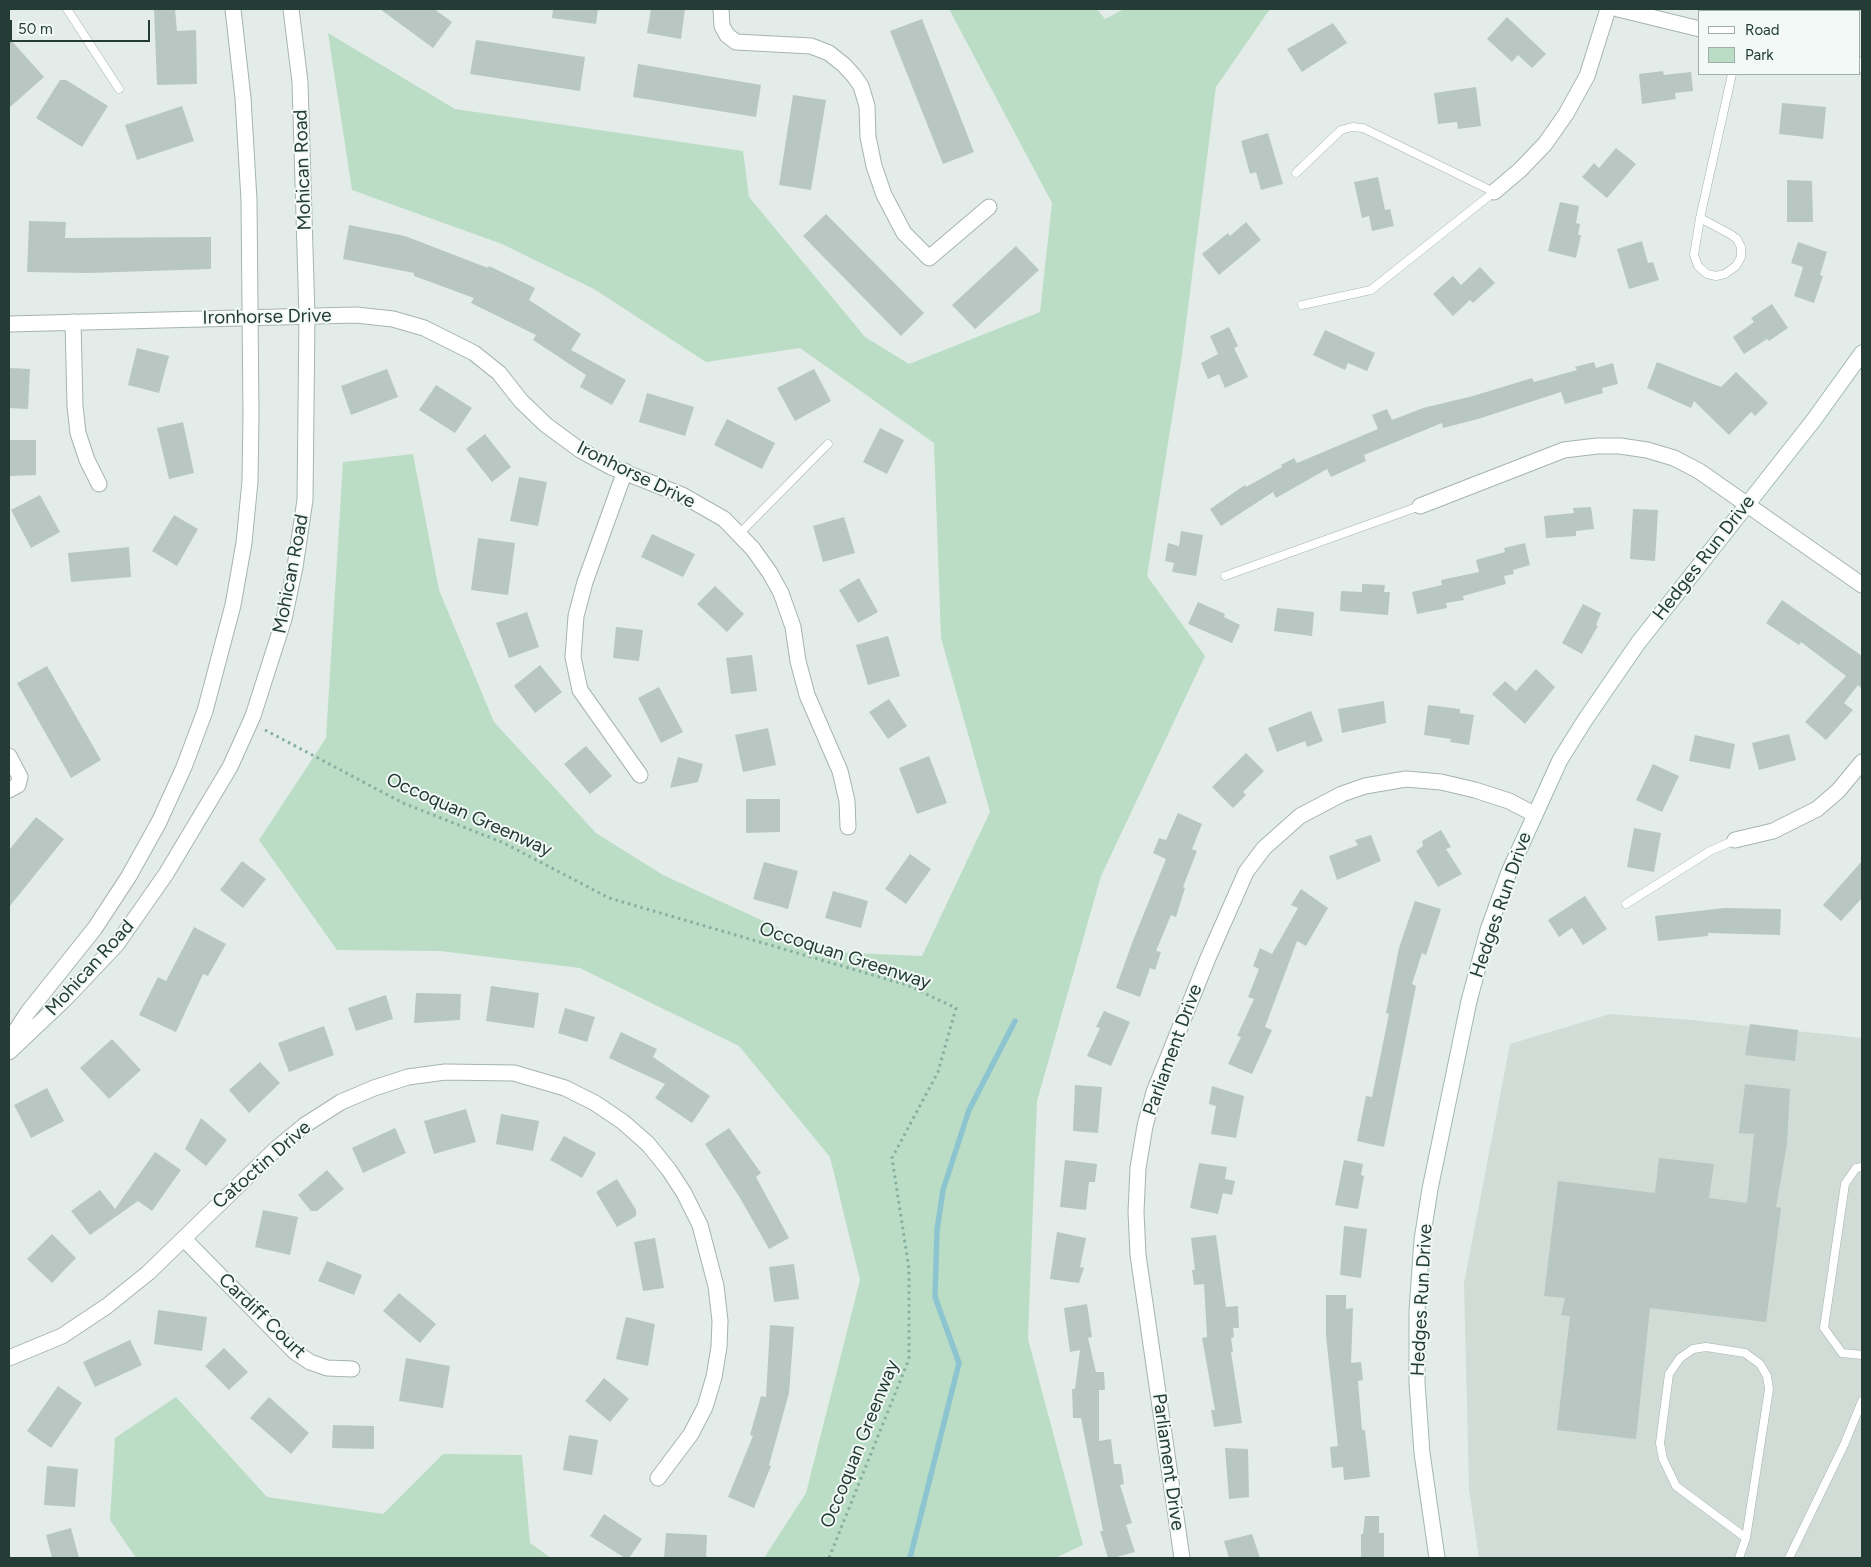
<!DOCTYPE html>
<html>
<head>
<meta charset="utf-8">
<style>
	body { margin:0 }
	#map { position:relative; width:1871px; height:1567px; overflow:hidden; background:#e3ece8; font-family:Figtree,sans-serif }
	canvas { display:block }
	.frame { position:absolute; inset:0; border:10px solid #233d36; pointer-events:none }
	.legend { position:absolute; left:1698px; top:10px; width:162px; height:65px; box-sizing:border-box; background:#f3f9f6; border:1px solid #a0aea9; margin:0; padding:6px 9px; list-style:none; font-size:15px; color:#233d36 }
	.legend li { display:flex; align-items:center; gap:10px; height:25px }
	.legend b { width:25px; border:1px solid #a0aea9 }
	.scale { position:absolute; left:10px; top:20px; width:140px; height:22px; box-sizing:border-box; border:2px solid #233d36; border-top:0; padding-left:6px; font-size:15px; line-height:18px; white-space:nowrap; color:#233d36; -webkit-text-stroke:4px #f3f9f6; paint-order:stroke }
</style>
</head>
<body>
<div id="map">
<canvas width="1871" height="1567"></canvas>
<div class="frame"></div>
<ul class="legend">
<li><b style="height:6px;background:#fff"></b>Road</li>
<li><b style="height:14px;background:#bcddc5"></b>Park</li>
</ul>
<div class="scale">50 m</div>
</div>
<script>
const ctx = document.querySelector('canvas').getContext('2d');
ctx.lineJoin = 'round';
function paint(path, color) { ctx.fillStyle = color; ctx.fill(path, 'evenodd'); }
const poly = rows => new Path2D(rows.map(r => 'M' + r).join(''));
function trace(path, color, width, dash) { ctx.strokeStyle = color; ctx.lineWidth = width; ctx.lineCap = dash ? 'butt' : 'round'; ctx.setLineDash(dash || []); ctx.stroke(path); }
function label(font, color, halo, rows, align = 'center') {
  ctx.font = font + ' Figtree,sans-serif'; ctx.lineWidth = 4; ctx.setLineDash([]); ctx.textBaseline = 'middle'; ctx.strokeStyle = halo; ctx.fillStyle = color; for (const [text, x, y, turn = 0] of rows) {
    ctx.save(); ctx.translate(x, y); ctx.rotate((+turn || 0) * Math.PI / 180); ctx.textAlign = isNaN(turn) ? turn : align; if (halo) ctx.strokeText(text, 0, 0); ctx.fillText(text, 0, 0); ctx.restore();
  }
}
paint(poly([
	[1610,1014,1692,1020,1862,1038,1862,1558,1479,1558,1469,1489,1464,1283,1510,1044]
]), '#d1dcd7');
paint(poly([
	[949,9,1097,9,1105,19,1124,9,1270,9,1216,87,1182,355,1147,576,1205,656,1101,876,1037,1101,1028,1339,1083,1545,1055,1558,764,1558,806,1493,860,1280,830,1157,739,1046,580,968,440,951,337,950,259,840,326,738,343,462,413,454,439,590,494,722,596,833,663,875,831,952,922,956,990,812,941,638,934,443,800,348,706,362,594,289,502,244,352,190,328,33,455,109,743,151,749,197,865,337,909,364,1040,312,1052,203],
	[176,1397,267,1497,383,1514,443,1454,522,1455,530,1543,551,1558,136,1558,110,1520,115,1438]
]), '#bcddc5');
trace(poly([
	[910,1558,959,1363,935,1297,937,1230,943,1190,969,1110,1015,1021]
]), '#8cc5d0', 5.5);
paint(poly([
	[154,9,175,9,177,31,196,30,197,84,157,85],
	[380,9,434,9,452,22,433,48],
	[553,9,598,9,596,24,552,18],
	[651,9,685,9,681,39,647,33],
	[1507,17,1546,54,1532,68,1518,55,1512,62,1487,39],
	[922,19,974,152,943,164,890,31],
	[1333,23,1347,43,1302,72,1287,49],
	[9,38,44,77,9,108],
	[476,40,585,57,580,91,470,74],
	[638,64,761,85,756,117,633,97],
	[1663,71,1664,75,1691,72,1693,91,1675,93,1676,99,1642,104,1639,74],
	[60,80,66,80,108,106,82,147,36,118],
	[1476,87,1481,126,1458,129,1457,122,1438,124,1434,93],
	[793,95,826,100,811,190,779,185],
	[1782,103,1826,107,1823,139,1779,134],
	[182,106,194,141,137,160,125,125],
	[1268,133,1283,184,1261,190,1256,172,1250,174,1241,141],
	[1616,148,1636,164,1607,198,1582,177,1594,163,1599,168],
	[1378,177,1385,210,1390,209,1394,226,1372,231,1369,216,1362,218,1354,182],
	[1787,180,1812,181,1813,222,1787,222],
	[1560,202,1579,206,1576,223,1580,224,1578,235,1581,235,1576,258,1548,251],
	[826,214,924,313,901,336,803,236],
	[29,221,66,222,65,238,211,237,211,269,88,273,27,272],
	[1246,222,1261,240,1219,275,1202,254,1228,233,1230,236],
	[349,225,405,236,488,268,489,266,535,288,529,300,581,334,571,350,626,380,612,405,580,387,586,375,533,340,536,335,471,303,474,298,414,276,414,273,343,259],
	[1642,241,1648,263,1653,262,1659,280,1629,289,1617,249],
	[1798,242,1827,252,1820,275,1823,276,1814,303,1794,296,1802,271,1803,267,1791,263],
	[1016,246,1039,270,975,329,952,305],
	[1480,267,1495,283,1473,303,1470,300,1453,316,1433,294,1453,276,1461,285],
	[1772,304,1788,328,1769,341,1767,339,1744,354,1733,337,1754,322,1751,318],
	[1229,327,1238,346,1234,348,1248,377,1225,388,1219,374,1208,379,1201,363,1218,354,1210,336],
	[1325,330,1375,353,1367,371,1348,363,1345,370,1313,355],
	[137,348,169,356,159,393,128,385],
	[1594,362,1596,368,1613,363,1618,384,1602,388,1603,393,1565,404,1561,392,1478,419,1443,428,1442,423,1364,455,1366,461,1331,477,1327,469,1276,498,1273,492,1221,526,1210,509,1245,485,1246,487,1282,467,1281,465,1294,458,1297,463,1378,429,1372,415,1387,409,1392,420,1423,408,1473,396,1532,378,1534,382,1577,370,1575,367],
	[1657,362,1721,387,1736,372,1768,403,1755,416,1751,412,1729,435,1694,401,1691,408,1647,388],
	[9,368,30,369,28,409,9,408],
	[387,369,398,397,351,415,341,386],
	[814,369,831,401,795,421,777,388],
	[436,385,472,408,455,433,419,410],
	[647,393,694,407,685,436,639,422],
	[727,419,775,443,762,469,714,445],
	[183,422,194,473,169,479,157,428],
	[880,428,904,440,887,474,863,462],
	[485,434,511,467,492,482,466,449],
	[9,440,36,440,36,475,9,476],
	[519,477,547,482,538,526,510,521],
	[40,495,60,532,31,548,11,510],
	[1591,507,1594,529,1576,531,1576,536,1546,538,1544,516,1574,513,1573,508],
	[1633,509,1658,510,1655,561,1630,559],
	[174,515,198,529,177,566,152,551],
	[844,517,855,553,823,562,813,526],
	[1181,531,1203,535,1196,576,1172,572,1174,563,1165,561,1168,543,1179,546],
	[652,534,695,554,683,577,641,557],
	[478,538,515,543,508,595,471,590],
	[1525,543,1530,565,1513,570,1514,574,1504,576,1506,584,1463,596,1464,600,1446,603,1447,608,1417,614,1412,592,1442,585,1441,580,1479,572,1476,560,1505,552,1504,548],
	[129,547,131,577,71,582,68,553],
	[859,578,878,612,858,623,839,590],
	[1362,584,1385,585,1384,592,1390,592,1388,615,1340,611,1341,591,1362,592],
	[715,586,744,614,727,632,697,604],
	[1782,600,1862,656,1862,689,1858,685,1844,703,1853,710,1826,740,1805,722,1846,676,1801,642,1799,645,1766,623],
	[1198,602,1225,614,1224,617,1240,625,1232,643,1188,624],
	[1583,604,1601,613,1596,625,1598,626,1582,654,1562,643],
	[1277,608,1314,612,1312,636,1274,631],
	[527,612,539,647,509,658,496,623],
	[616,627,643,630,639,661,613,658],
	[888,636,900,676,868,685,856,645],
	[752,655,757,691,731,694,726,658],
	[540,665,562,692,535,713,514,686],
	[47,666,101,760,71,778,17,683],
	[1536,669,1555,687,1525,724,1492,694,1505,681,1516,691],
	[659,687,683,732,661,743,638,698],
	[889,699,907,726,888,739,869,712],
	[1384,701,1386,723,1342,733,1338,709],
	[1428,705,1460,709,1460,713,1474,715,1469,745,1450,742,1451,739,1424,735],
	[1311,711,1323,741,1307,747,1305,741,1277,752,1268,728],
	[768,728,776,765,743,772,735,735],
	[1789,734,1796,760,1759,770,1752,743],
	[1695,735,1735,744,1730,769,1689,761],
	[586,746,612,776,590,794,564,764],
	[1246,753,1264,771,1243,792,1246,795,1233,808,1212,787],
	[929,756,947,803,917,814,899,768],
	[678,757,703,764,698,782,670,788],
	[1653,764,1679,776,1662,812,1636,800],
	[746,799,780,799,780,832,746,833],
	[1178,813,1202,824,1192,849,1197,851,1183,887,1185,888,1176,917,1171,915,1156,951,1161,952,1155,970,1150,968,1140,997,1116,988,1132,943,1166,859,1153,853,1159,838,1166,840],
	[36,817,64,839,9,907,9,850],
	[1634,828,1661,833,1654,872,1627,867],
	[1441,830,1451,847,1446,849,1462,874,1438,887,1416,851,1423,846,1422,841],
	[1371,835,1381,861,1337,880,1329,856,1358,845,1355,840],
	[910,854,931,869,906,904,885,889],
	[242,861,266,879,243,908,220,890],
	[1862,861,1862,898,1841,921,1823,905],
	[764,862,798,871,788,909,753,899],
	[1301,889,1328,908,1306,946,1297,941,1265,1027,1272,1030,1252,1074,1228,1064,1241,1037,1237,1036,1254,999,1248,997,1259,969,1253,966,1260,948,1272,954,1298,908,1291,905],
	[833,891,868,901,861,928,825,918],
	[1585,896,1607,929,1583,945,1572,928,1559,937,1548,920],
	[1415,901,1441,909,1426,955,1422,953,1412,984,1416,986,1384,1147,1357,1141,1366,1096,1372,1097,1389,1014,1386,1013,1399,948],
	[1724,908,1781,909,1780,935,1708,933,1708,936,1658,941,1655,916],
	[194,927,226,944,208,976,203,974,176,1032,139,1015,158,977,166,981],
	[491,986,539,993,534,1028,486,1021],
	[416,993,461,994,460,1020,414,1023],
	[386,995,393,1019,356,1031,348,1008],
	[565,1008,595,1017,587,1042,558,1033],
	[1104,1011,1130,1022,1111,1066,1087,1056,1100,1028,1096,1027],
	[1750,1024,1798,1030,1795,1061,1745,1055],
	[324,1026,334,1055,289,1072,278,1043],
	[621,1032,657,1049,653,1057,710,1096,692,1123,655,1098,665,1084,609,1058],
	[112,1039,141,1070,109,1099,80,1068],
	[260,1062,280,1083,249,1113,229,1090],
	[1745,1084,1790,1089,1787,1144,1776,1207,1781,1208,1766,1322,1650,1308,1636,1439,1557,1430,1570,1316,1561,1315,1565,1298,1544,1296,1558,1181,1655,1193,1659,1158,1714,1164,1709,1198,1747,1203,1754,1134,1739,1133],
	[1075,1085,1102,1087,1098,1133,1073,1131],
	[1212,1086,1244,1096,1236,1138,1211,1134,1216,1106,1209,1104],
	[47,1088,64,1121,31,1138,14,1105],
	[466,1109,476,1142,434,1154,424,1121],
	[501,1114,539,1121,533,1151,496,1144],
	[201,1118,227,1140,206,1166,185,1149],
	[395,1128,406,1153,363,1173,352,1148],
	[729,1128,761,1173,756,1177,789,1238,769,1249,740,1198,705,1144],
	[564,1136,596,1153,582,1178,550,1160],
	[155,1152,181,1170,152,1211,138,1201,90,1235,71,1211,100,1190,115,1209],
	[1065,1160,1097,1164,1095,1182,1089,1182,1086,1210,1060,1207],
	[1344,1160,1363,1164,1361,1175,1364,1176,1358,1209,1335,1205],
	[1199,1163,1227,1167,1225,1179,1235,1181,1232,1195,1223,1193,1218,1214,1190,1208],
	[327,1170,344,1189,317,1211,311,1211,298,1195],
	[617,1179,636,1210,636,1216,617,1227,596,1192],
	[263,1210,298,1217,290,1255,255,1247],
	[1344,1226,1367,1229,1361,1278,1340,1275],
	[1057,1232,1086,1238,1080,1267,1084,1268,1079,1283,1050,1279],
	[52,1234,76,1258,52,1283,27,1259],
	[1216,1235,1226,1307,1238,1306,1239,1328,1233,1328,1234,1337,1231,1338,1233,1352,1231,1352,1242,1423,1214,1427,1211,1410,1215,1410,1202,1338,1207,1337,1204,1284,1194,1285,1192,1270,1195,1270,1191,1238],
	[655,1238,664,1288,643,1291,634,1242],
	[327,1261,362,1275,354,1295,318,1281],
	[794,1264,799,1299,774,1302,769,1267],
	[399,1293,436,1324,420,1343,383,1311],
	[1326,1295,1346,1295,1346,1309,1353,1308,1351,1363,1361,1362,1363,1380,1358,1381,1362,1430,1365,1430,1370,1477,1344,1480,1343,1467,1332,1468,1330,1447,1338,1446,1326,1336],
	[1087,1304,1092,1337,1088,1338,1096,1372,1104,1372,1105,1390,1099,1390,1099,1441,1111,1439,1114,1464,1121,1464,1124,1484,1120,1485,1132,1523,1126,1525,1135,1552,1113,1558,1108,1558,1100,1531,1103,1531,1081,1418,1073,1418,1072,1389,1075,1389,1080,1350,1070,1352,1064,1308],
	[158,1310,207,1317,202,1351,154,1344],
	[626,1317,655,1324,648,1366,616,1359],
	[770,1325,794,1327,789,1393,769,1465,771,1466,754,1508,728,1497,753,1436,750,1435,761,1396,766,1397],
	[130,1340,142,1365,95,1387,83,1362],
	[224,1348,248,1372,229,1390,205,1366],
	[406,1358,450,1366,443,1408,399,1401],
	[604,1378,629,1399,610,1422,585,1401],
	[58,1386,82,1403,51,1448,27,1431],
	[269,1397,309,1433,291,1454,250,1418],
	[333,1425,374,1426,374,1449,332,1448],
	[569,1435,598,1440,592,1475,563,1470],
	[1225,1448,1248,1449,1249,1497,1229,1499],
	[47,1466,78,1469,75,1507,44,1505],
	[604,1514,642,1539,629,1558,625,1558,590,1536],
	[1365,1516,1379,1516,1379,1533,1384,1533,1384,1558,1361,1558,1361,1534,1363,1534],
	[71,1528,79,1558,52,1558,46,1535],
	[666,1533,707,1535,706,1558,664,1558],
	[1252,1534,1260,1558,1229,1558,1224,1541]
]), '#b8c7c1');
const lane = poly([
	[67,9,119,89],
	[1296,173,1341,130,1352,127,1363,128,1494,192,1371,290,1302,305],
	[1700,218,1730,234,1737,239,1741,247,1741,257,1736,266,1725,274,1716,276,1707,274,1698,266,1694,255,1700,218],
	[1700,218,1732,74],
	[740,533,828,444],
	[1225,576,1420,506],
	[1626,904,1710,851,1735,840],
	[1862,1167,1856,1168,1845,1184,1824,1328,1842,1353,1862,1355],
	[1706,1347,1745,1353,1760,1364,1767,1376,1769,1389,1746,1538,1676,1486,1663,1459,1660,1443,1669,1374,1680,1358,1693,1349,1706,1347],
	[1739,1558,1746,1538],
	[1789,1558,1844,1445,1862,1401]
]);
const street = poly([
	[721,9,722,26,727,35,736,42,811,46,829,53,844,65,854,76,861,86,867,106,868,137,874,166,884,195,904,233,929,258,989,207],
	[1618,9,1700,29],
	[1860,65,1862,65],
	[1494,192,1520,170,1545,144,1566,114,1587,76,1608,9],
	[73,322,75,406,78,433,87,460,99,484],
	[9,324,356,315,393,319,424,328,474,353,499,373,521,401,546,425,580,450,611,467,682,495,724,519,753,549,770,573,781,593,793,627,798,661,807,695,840,771,847,801,848,827],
	[625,471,585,582,576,616,573,657,580,690,640,775],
	[1420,506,1564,450,1597,446,1620,446,1647,450,1674,458,1699,471,1862,585],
	[9,756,20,777,18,785,9,790],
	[1735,840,1773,831,1817,809,1838,791,1862,762],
	[9,1041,28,1012,95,928,129,876,159,822,184,767,205,711,233,605,244,543,250,481,251,416,249,200,243,98,233,9],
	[9,1052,66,998,117,944,166,874,230,767,253,716,284,619,295,567,305,500,307,316,300,82,291,9],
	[184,1239,295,1352,310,1362,327,1368,352,1369],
	[9,1358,62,1336,107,1306,148,1273,277,1148,305,1125,341,1102,374,1088,408,1077,445,1072,514,1073,565,1088,595,1103,623,1122,648,1144,669,1170,684,1193,700,1225,716,1286,720,1321,719,1347,714,1377,705,1407,691,1434,658,1478],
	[1182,1558,1138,1255,1136,1212,1138,1168,1145,1126,1154,1092,1208,958,1246,872,1264,848,1300,816,1342,794,1365,786,1406,779,1441,782,1475,790,1509,801,1534,814]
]);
const secondary = poly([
	[1437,1558,1422,1453,1417,1383,1417,1311,1422,1240,1430,1189,1469,1001,1488,930,1509,872,1560,760,1585,720,1638,643,1813,421,1862,353]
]);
trace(lane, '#a6b4af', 9);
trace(street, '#a6b4af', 17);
trace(secondary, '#a1b8b0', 17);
trace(poly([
	[265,730,403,803,504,843,609,898,907,985,956,1008,938,1072,892,1158,909,1269,909,1359,829,1558]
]), '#84afa1', 3, [2.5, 4]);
trace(lane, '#fff', 8);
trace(street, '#fff', 15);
trace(secondary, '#fff', 15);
label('19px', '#233d36', '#f3f9f6', [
	["Mohican Road",303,170,-92],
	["Ironhorse Drive",267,317,-1],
	["Ironhorse Drive",636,475,26],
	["Hedges Run Drive",1704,558,-52],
	["Mohican Road",291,574,-79],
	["Occoquan Greenway",469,815,24],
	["Hedges Run Drive",1501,905,-71],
	["Occoquan Greenway",845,956,18],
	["Mohican Road",90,968,-48],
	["Parliament Drive",1173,1050,-70],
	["Catoctin Drive",262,1165,-41],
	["Hedges Run Drive",1422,1300,-87],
	["Cardiff Court",262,1316,44],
	["Occoquan Greenway",860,1444,-68],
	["Parliament Drive",1168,1462,82]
]);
</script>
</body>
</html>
